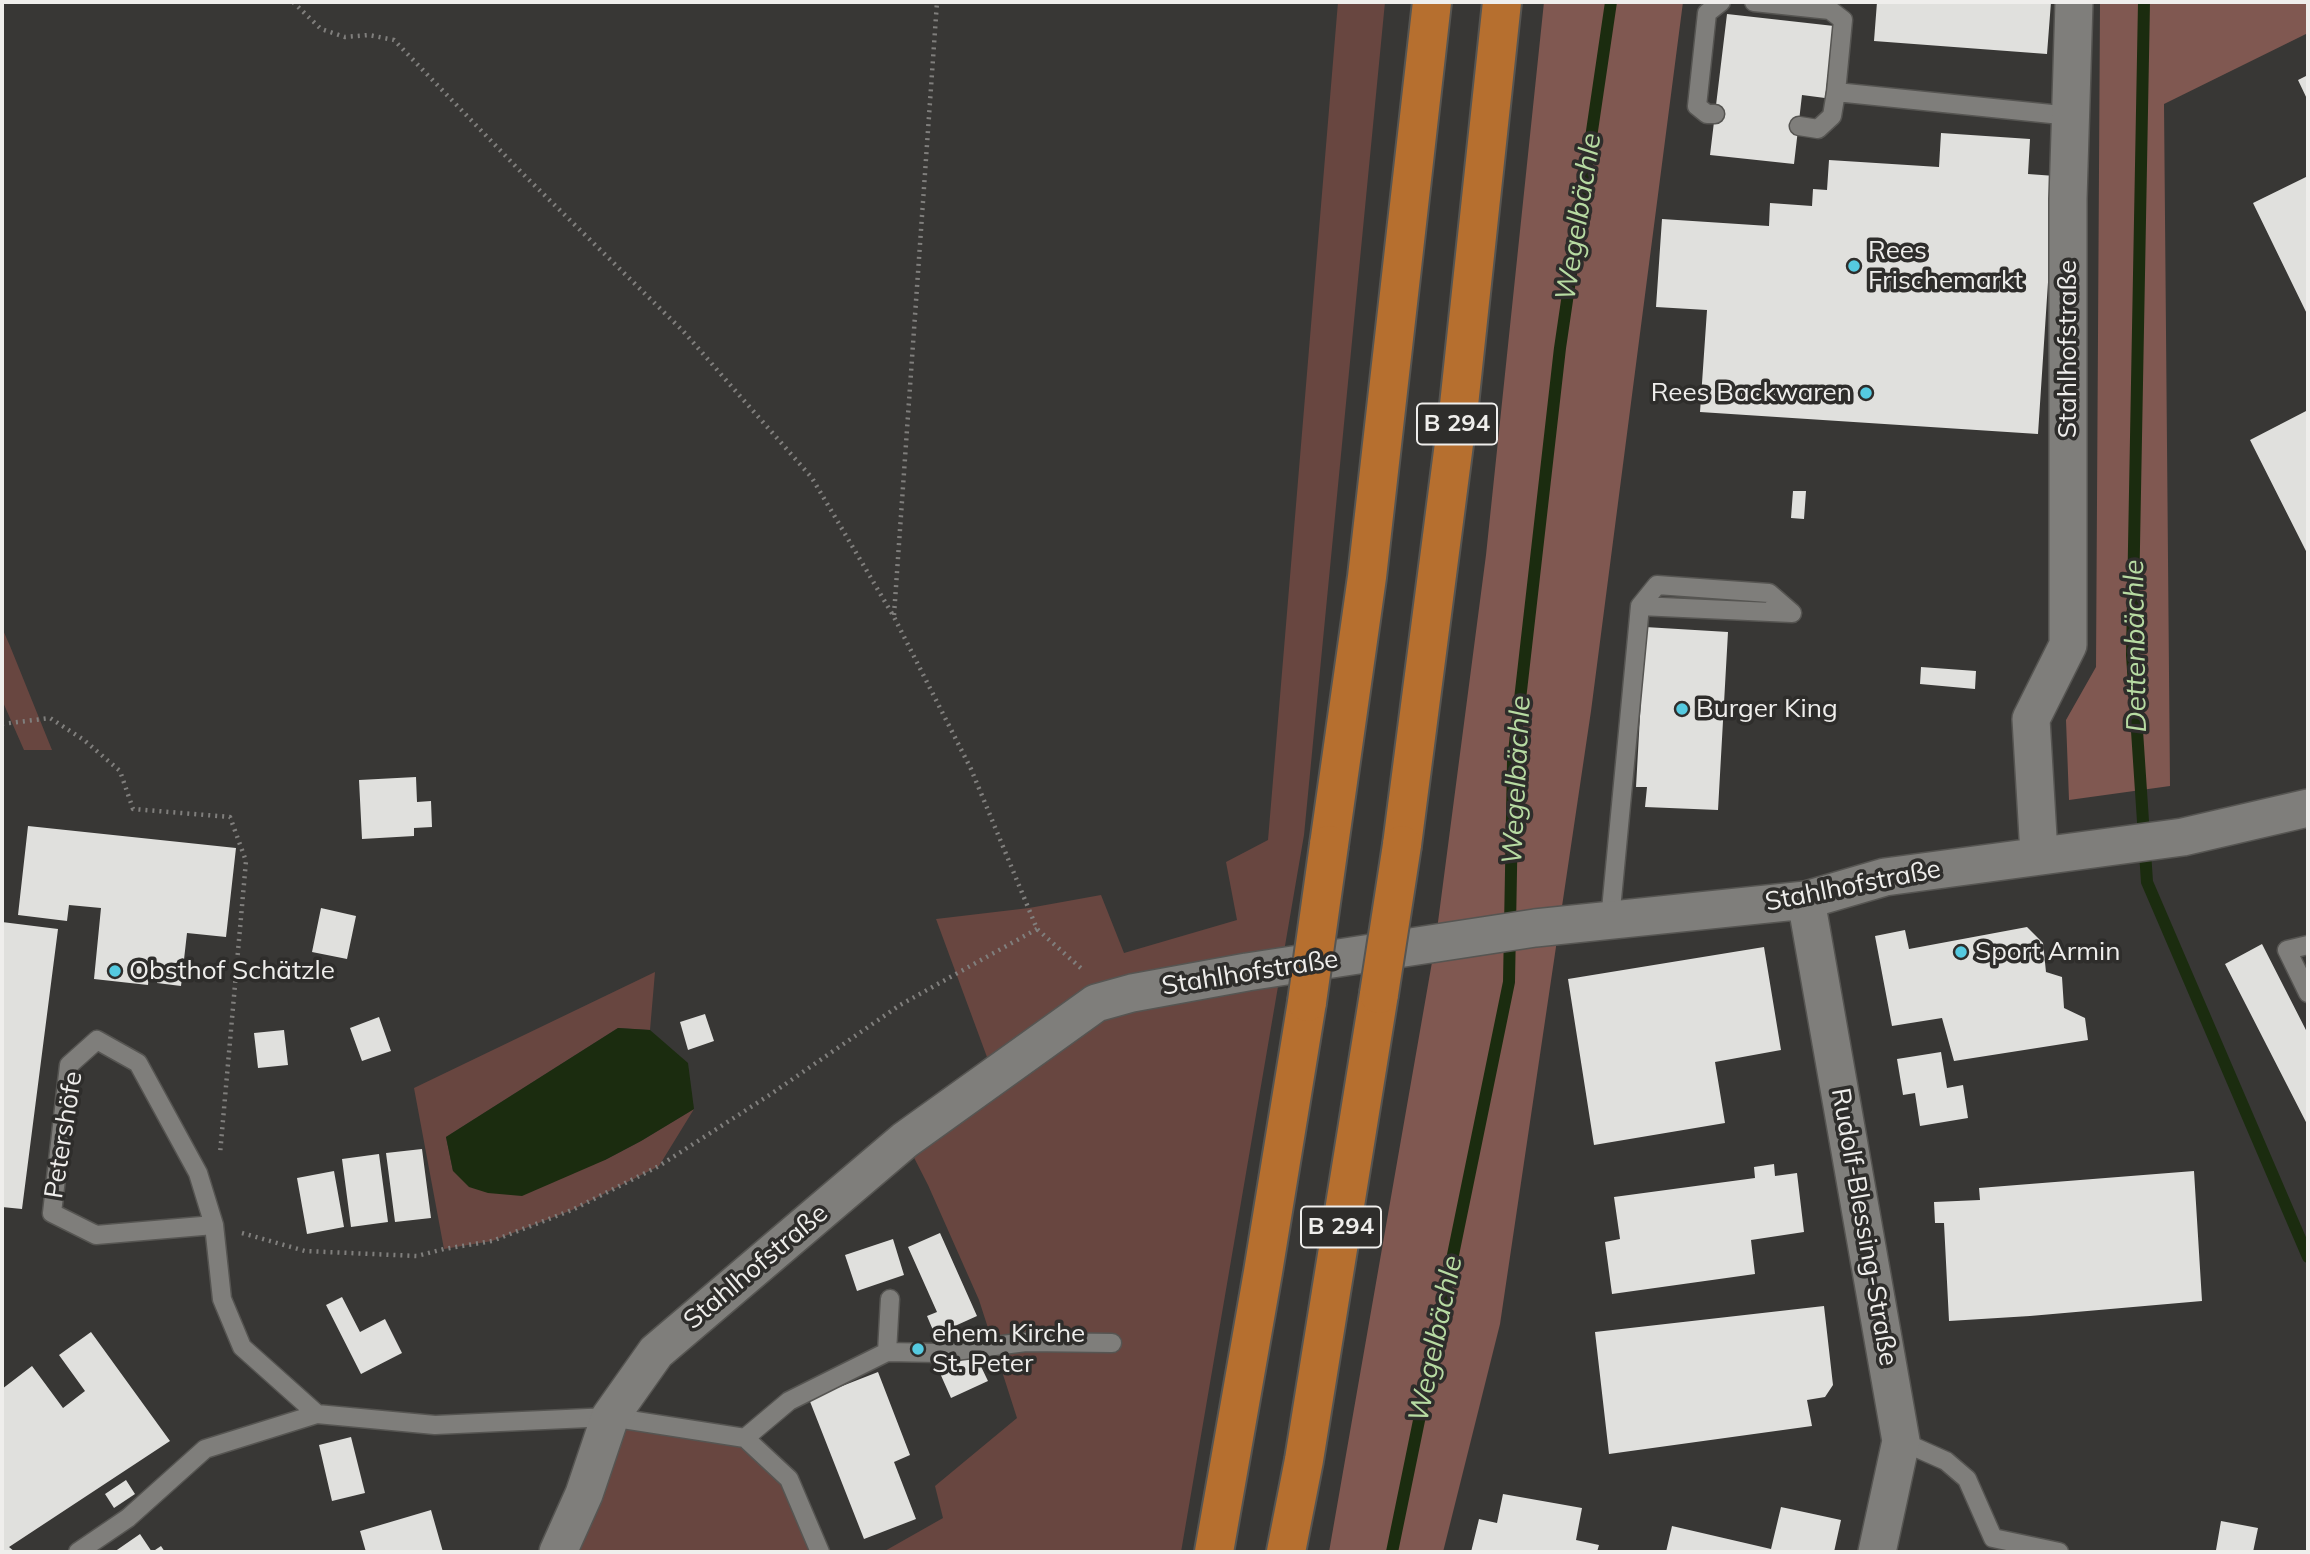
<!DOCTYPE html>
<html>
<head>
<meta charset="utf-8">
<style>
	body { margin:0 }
	#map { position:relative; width:2310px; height:1554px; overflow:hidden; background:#383735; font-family:Mulish,sans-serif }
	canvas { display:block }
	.frame { position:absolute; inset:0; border:4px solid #efeeec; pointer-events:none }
</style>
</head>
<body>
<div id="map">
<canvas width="2310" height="1554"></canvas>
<div class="frame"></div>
</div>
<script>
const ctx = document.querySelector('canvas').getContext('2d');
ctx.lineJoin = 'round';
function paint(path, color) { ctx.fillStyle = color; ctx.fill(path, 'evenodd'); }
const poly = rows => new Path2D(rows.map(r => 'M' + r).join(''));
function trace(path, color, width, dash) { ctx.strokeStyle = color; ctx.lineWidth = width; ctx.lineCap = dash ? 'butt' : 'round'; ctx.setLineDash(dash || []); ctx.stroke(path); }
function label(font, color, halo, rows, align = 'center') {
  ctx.font = font + ' Mulish,sans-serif'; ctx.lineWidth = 7; ctx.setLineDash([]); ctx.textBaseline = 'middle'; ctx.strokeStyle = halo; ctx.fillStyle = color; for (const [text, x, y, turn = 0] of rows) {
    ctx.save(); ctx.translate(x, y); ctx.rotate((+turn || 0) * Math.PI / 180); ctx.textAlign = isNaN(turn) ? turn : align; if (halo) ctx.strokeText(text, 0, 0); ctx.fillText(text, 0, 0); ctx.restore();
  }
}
paint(poly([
	[1338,2,1385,2,1304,835,1181,1552,883,1552,943,1518,935,1486,1017,1418,979,1300,928,1185,905,1140,994,1076,936,919,1029,908,1101,895,1124,953,1237,920,1226,862,1268,840],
	[2,628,10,646,52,750,24,750,2,700],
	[655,972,650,1030,618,1028,446,1137,453,1171,605,1160,641,1141,694,1109,659,1166,572,1210,492,1241,444,1249,414,1088],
	[610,1417,745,1438,789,1479,820,1552,558,1552]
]), '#684640');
paint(poly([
	[1544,2,1683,2,1591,711,1500,1324,1443,1552,1329,1552,1435,945,1486,555],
	[2100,2,2308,2,2308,33,2164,104,2170,786,2069,800,2066,720,2096,667]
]), '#805851');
paint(poly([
	[618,1028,650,1030,688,1063,694,1109,641,1141,605,1160,522,1196,488,1193,469,1187,453,1171,446,1137]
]), '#1b2c0f');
trace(poly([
	[2144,2,2132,655,2147,882,2308,1257],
	[1392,1552,1509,982,1513,761,1560,348,1611,2]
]), '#1b2c0f', 12);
paint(poly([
	[1877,2,2051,2,2047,54,1874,41],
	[1727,14,1834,26,1825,98,1802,95,1794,164,1710,155],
	[2308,75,2308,101,2298,80],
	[1941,133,2030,139,2028,174,2055,176,2038,434,1700,412,1707,310,1656,307,1662,219,1769,226,1770,203,1812,206,1813,189,1827,190,1829,160,1939,167],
	[2308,176,2308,316,2253,203],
	[2308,410,2308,555,2250,440],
	[1793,491,1806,491,1804,519,1791,518],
	[1645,627,1728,632,1718,810,1645,807,1647,787,1636,787],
	[1921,667,1976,671,1975,689,1920,684],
	[416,777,417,802,431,801,432,827,414,828,414,836,362,839,359,780],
	[28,826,236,848,226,937,187,933,181,986,157,983,159,963,150,962,148,985,94,979,101,908,69,905,67,921,18,915],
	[321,908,356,916,347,959,312,952],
	[2,922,58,929,22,1209,2,1207],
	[2027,927,2043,943,2046,972,2062,977,2064,1008,2085,1018,2088,1040,1954,1061,1942,1018,1892,1026,1875,936,1905,930,1909,949],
	[2262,944,2308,1034,2308,1126,2225,964],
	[1764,947,1781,1050,1715,1062,1725,1123,1594,1145,1568,979],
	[705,1014,714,1041,688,1050,680,1022],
	[379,1017,391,1051,362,1061,350,1028],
	[284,1030,288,1065,258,1068,254,1033],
	[1941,1052,1947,1088,1963,1085,1968,1118,1920,1126,1915,1093,1903,1095,1897,1059],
	[422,1149,431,1218,395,1222,386,1153],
	[379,1154,388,1222,351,1227,342,1159],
	[1774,1164,1775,1176,1797,1173,1804,1232,1751,1240,1755,1274,1612,1294,1605,1242,1620,1239,1614,1197,1755,1178,1754,1167],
	[334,1171,344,1227,307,1234,297,1178],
	[2194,1171,2202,1301,2030,1316,1949,1321,1944,1223,1935,1223,1934,1202,1980,1200,1979,1188],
	[940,1233,977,1316,935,1335,927,1316,937,1312,908,1247],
	[893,1239,904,1275,857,1291,845,1255],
	[342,1297,360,1332,385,1319,402,1353,361,1374,326,1305],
	[1824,1306,1833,1385,1825,1397,1807,1400,1812,1426,1609,1454,1595,1332],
	[91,1332,170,1441,9,1547,15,1552,2,1552,2,1389,32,1366,63,1408,85,1391,59,1355],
	[975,1354,988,1381,951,1398,939,1371],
	[878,1372,910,1455,894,1462,916,1519,864,1539,809,1399],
	[351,1437,365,1493,332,1501,319,1445],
	[126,1480,135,1494,114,1508,105,1494],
	[1503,1494,1582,1508,1576,1540,1599,1545,1597,1552,1471,1552,1479,1519,1497,1523],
	[1781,1507,1841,1520,1834,1552,1666,1552,1672,1526,1771,1549],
	[431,1510,443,1552,366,1552,360,1531],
	[2221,1521,2258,1528,2253,1552,2216,1550],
	[140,1534,152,1552,161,1546,165,1552,114,1552]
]), '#e0e0dd');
const service = poly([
	[1754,2,1830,10,1843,20,1836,92,2071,116],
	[1715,114,1707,114,1697,106,1707,13,1721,2],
	[1799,126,1818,129,1832,116,1836,92],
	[1640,606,1657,585,1769,593,1792,613],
	[1610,920,1640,606,1792,613],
	[2308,945,2287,950,2308,993],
	[214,1225,96,1235,52,1213,69,1065,97,1040,138,1063,198,1173,214,1225,222,1299,242,1347,317,1414,435,1425,610,1417,745,1438,789,1479,820,1552],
	[887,1352,890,1299],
	[745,1438,789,1401,887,1352,939,1353,1026,1342,1112,1343],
	[1901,1441,1946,1461,1967,1479,1993,1538,2059,1552],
	[78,1552,128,1518,205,1449,317,1414]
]);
const minor = poly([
	[2039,854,2031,719,2068,645,2068,199,2074,2],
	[1806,900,1901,1441,1877,1552],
	[558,1552,584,1494,610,1417,656,1352,905,1140,1096,1003,1132,993,1247,972,1535,928,1806,900,1885,877,2183,837,2308,808]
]);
const trunk = poly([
	[1329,845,1367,577,1432,2],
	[1402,845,1459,405,1502,2],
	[1214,1552,1263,1272,1307,1002],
	[1286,1552,1304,1460,1379,994]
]);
trace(service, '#565552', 21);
trace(minor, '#565552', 40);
trace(trunk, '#565552', 42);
trace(poly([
	[293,2,321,29,345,37,369,35,394,40,523,174,683,331,812,478,894,617,971,769,1037,929,1083,970],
	[894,615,937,2],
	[2,724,50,718,84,740,120,771,133,809,230,817,246,861,220,1154],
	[242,1233,305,1251,417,1256,444,1249,492,1241,572,1210,659,1166,771,1094,900,1005,1037,929]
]), '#807f7d', 4.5, [2, 5]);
trace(service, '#7f7e7b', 18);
trace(minor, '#7f7e7b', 37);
trace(trunk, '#b66f2f', 38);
const trunkBridge = poly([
	[1379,994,1402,845],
	[1307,1002,1329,845]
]);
trace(trunkBridge, '#565552', 42, []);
trace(trunkBridge, '#b66f2f', 38);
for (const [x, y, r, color] of [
	[1854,266,7,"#55cae0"],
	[1866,393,7,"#55cae0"],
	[1682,709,7,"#55cae0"],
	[1961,952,7,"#55cae0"],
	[115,971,7,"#55cae0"],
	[918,1349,7,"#55cae0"]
]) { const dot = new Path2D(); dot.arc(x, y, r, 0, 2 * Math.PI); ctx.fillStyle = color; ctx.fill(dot); trace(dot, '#2e2d2b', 2.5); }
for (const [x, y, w] of [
	[1457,424,80],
	[1341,1227,80]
]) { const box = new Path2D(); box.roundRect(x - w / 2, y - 20.5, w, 41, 5); ctx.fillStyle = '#2e2d2b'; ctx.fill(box); trace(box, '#efeeec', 2); }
label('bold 24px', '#efeeec', null, [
	["B 294",1457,424],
	["B 294",1341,1227]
]);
label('26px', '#efeeec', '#2e2d2b', [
	["Rees",1868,251],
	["Frischemarkt",1868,281],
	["Rees Backwaren",1852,393,"right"],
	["Burger King",1696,709],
	["Sport Armin",1975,952],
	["Obsthof Schätzle",129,971],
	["ehem. Kirche",932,1334],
	["St. Peter",932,1364]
], 'left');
label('26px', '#efeeec', '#2e2d2b', [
	["Stahlhofstraße",2068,349,-90],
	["Stahlhofstraße",1853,886,-11],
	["Stahlhofstraße",1250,973,-9],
	["Petershöfe",64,1135,-81],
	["Rudolf-Blessing-Straße",1864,1227,80],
	["Stahlhofstraße",756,1267,-40]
]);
label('italic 28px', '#b7dba2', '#2e2d2b', [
	["Wegelbächle",1579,217,-81],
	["Dettenbächle",2136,646,-91],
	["Wegelbächle",1517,780,-87],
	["Wegelbächle",1436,1339,-78]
]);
</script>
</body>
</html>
